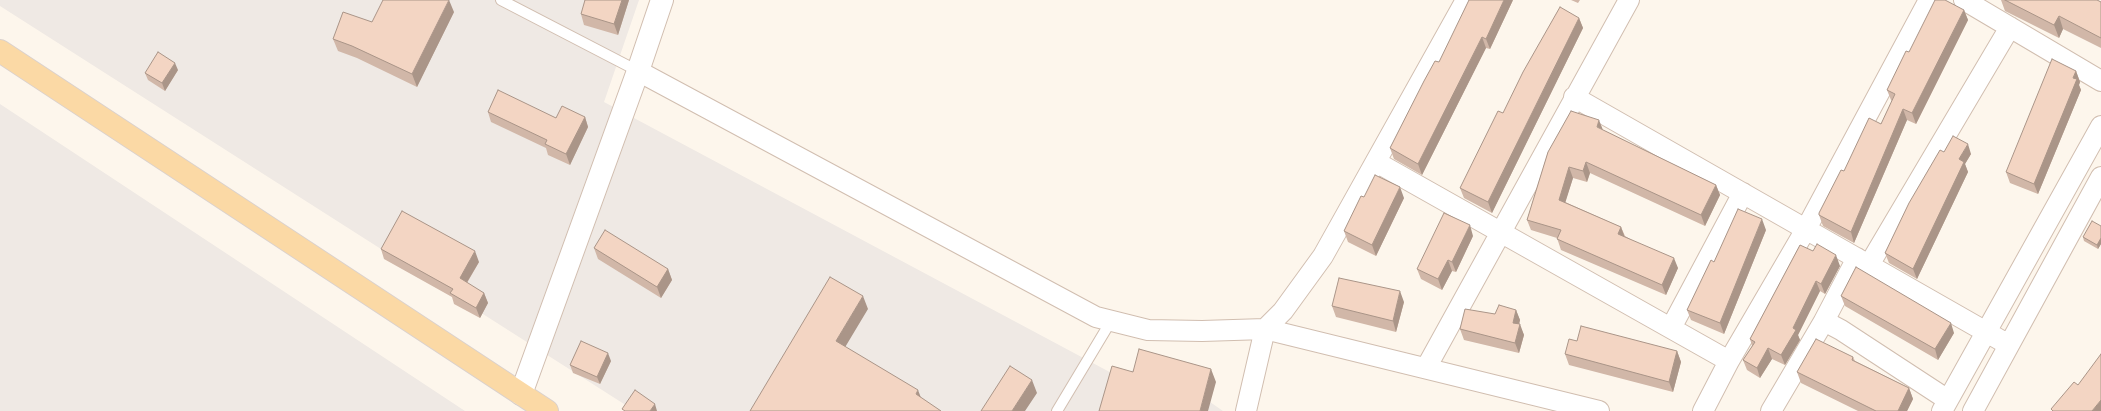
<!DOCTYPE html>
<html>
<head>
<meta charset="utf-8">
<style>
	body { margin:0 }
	canvas { display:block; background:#fdf6ec }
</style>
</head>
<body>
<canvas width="2101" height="411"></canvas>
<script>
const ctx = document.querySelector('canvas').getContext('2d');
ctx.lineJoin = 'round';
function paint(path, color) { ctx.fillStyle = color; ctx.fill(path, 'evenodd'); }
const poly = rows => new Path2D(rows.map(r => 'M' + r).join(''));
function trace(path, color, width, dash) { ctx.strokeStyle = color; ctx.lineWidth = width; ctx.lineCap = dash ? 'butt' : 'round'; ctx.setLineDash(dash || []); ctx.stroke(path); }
paint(poly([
	[0,0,639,0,604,102,1119,377,1151,361,1223,411,635,411,0,6],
	[0,104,465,411,0,411]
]), '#efe9e4');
const service = poly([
	[501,0,638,71],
	[1057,411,1111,321]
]);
const minor = poly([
	[1964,0,2101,81],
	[638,71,1096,317,1148,330,1202,331,1265,329,1599,411],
	[1574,97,2009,345],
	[1376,162,1729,361],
	[1869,265,2010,27],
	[1824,321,1857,258],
	[1671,328,1743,193],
	[1426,368,1629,0],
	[1246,411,1265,329,1283,311,1323,256,1466,0],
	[1703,411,1729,361,1806,229,1929,0],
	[1771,411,1824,321,1841,330,1948,400],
	[1942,411,2101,126],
	[1973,411,2101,177]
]);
const tertiary = poly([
	[521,394,638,71,662,0]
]);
const primary = poly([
	[0,51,547,411]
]);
trace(service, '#d1beb0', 12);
trace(minor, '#d1beb0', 22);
trace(tertiary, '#d1beb0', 24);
trace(primary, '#dad1cd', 24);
trace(service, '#fff', 10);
trace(minor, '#fff', 20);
trace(tertiary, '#fff', 22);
trace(primary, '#fbd9a5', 22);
paint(poly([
	[629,0,618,35,584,25,581,14],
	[1513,0,1490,49,1486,48,1422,175,1394,159,1390,148,1439,62],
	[1571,0,1580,0,1578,3],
	[2001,0,2097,0,2101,2,2101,48,2063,29,2059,38,2005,11],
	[1964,10,1968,20,1916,124,1907,120,1854,243,1823,226,1819,215,1844,171,1881,124,1892,101,1891,100,1887,90,1909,52],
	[454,12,417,87,357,58,338,51,333,39,372,22],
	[1579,18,1583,28,1492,213,1464,198,1460,188,1503,113],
	[178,70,165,91,148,80,145,73],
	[2076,71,2080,82,2079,85,2081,90,2038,194,2010,183,2006,172],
	[488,112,556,118,585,117,588,127,570,165,548,155,546,148,491,122],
	[1603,130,1716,185,1720,195,1705,226,1590,173,1587,182,1573,178,1565,202,1621,227,1625,236,1678,268,1666,295,1561,250,1557,238,1531,230,1527,220,1548,152],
	[1944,152,1971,154,1965,164,1968,172,1917,279,1889,263,1885,253],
	[1364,197,1404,198,1376,256,1348,242,1344,231],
	[2101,226,2101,244,2098,249,2084,241,2083,237],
	[1766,230,1724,334,1691,320,1687,310,1714,262],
	[1473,236,1456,272,1452,271,1442,290,1421,279,1417,269],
	[1800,245,1840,266,1825,294,1820,291,1798,335,1800,340,1785,365,1772,359,1760,378,1747,370,1743,360,1752,346,1750,339],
	[594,248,668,269,672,280,661,298,598,259],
	[381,249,479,262,467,283,484,293,488,303,480,318,454,304,452,297,384,259],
	[1841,296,1954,333,1938,360,1845,306],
	[1404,302,1396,332,1336,317,1332,306],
	[1516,310,1520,320,1519,324,1524,335,1519,353,1464,340,1460,329,1495,314],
	[1577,341,1677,351,1681,362,1673,392,1569,365,1565,354],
	[1853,357,1855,361,1909,388,1913,399,1907,411,1858,411,1801,383,1797,372],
	[611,361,600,384,573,373,570,365]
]), '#d1b7a8');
paint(poly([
	[449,0,454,12,417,87,412,74],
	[622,0,629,0,618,35,614,24],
	[1504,0,1513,0,1490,49,1486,39],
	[1964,10,1968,20,1916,124,1912,113],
	[2059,16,2063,29,2059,38,2054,25],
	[1579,18,1583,28,1492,213,1488,202],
	[1482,37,1486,48,1422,175,1418,164],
	[175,63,178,70,165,91,162,83],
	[2076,71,2080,82,2079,85,2081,90,2038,194,2034,184],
	[1903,109,1907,120,1854,243,1851,232],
	[585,117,588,127,570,165,566,154],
	[1599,120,1603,130,1597,127],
	[1968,144,1971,154,1965,164,1968,172,1917,279,1913,269,1959,159],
	[1586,162,1590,173,1587,182,1583,171],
	[1569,167,1573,178,1563,210,1559,200],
	[1716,185,1720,195,1705,226,1701,215],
	[1400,187,1404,198,1376,256,1372,245],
	[1762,219,1766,230,1724,334,1720,323],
	[1470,225,1473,236,1456,272,1452,262],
	[1621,227,1625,238,1618,234],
	[2101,238,2101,244,2098,249,2097,245],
	[475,251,479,262,463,289,460,278],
	[1836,255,1840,266,1825,294,1821,284],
	[1674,258,1678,268,1666,295,1662,285],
	[1448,260,1452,271,1442,290,1438,279],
	[668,269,672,280,661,298,657,287],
	[1816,281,1820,291,1798,335,1800,340,1785,365,1781,355,1793,328],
	[1400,291,1404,302,1396,332,1393,321],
	[484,293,488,303,480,318,476,308],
	[863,296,868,309,841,354,836,341],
	[1516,310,1520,320,1517,333,1513,323],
	[1951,323,1954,333,1938,360,1935,349],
	[1520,324,1524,335,1519,353,1515,343],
	[1768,348,1772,359,1760,378,1757,368],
	[1677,351,1681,362,1673,392,1669,382],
	[608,353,611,361,600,384,597,377],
	[1211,369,1216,382,1208,411,1200,411],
	[1032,380,1037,393,1025,411,1012,411],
	[1909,388,1913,399,1907,411,1898,411],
	[918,390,923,403,916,394],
	[2101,400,2101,411,2092,411],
	[655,404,657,411,650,411]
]), '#aa9588');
const building = poly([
	[383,0,449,0,412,74,352,46,333,39,343,12,372,22,383,0],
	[585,0,622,0,614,24,581,14,585,0],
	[1469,0,1504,0,1486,39,1482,37,1418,164,1390,148,1424,81,1435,61,1439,62,1469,0],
	[1935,0,1945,0,1964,10,1912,113,1903,109,1851,232,1819,215,1819,213,1841,170,1844,171,1869,118,1881,124,1895,94,1887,90,1906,51,1909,52,1935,0],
	[2005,0,2097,0,2101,2,2101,38,2059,16,2054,25,2005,0],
	[1560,7,1579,18,1488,202,1460,188,1498,111,1503,113,1523,72,1560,7],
	[158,52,175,63,162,83,145,73,158,52],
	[2052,59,2076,71,2073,78,2077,79,2034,184,2006,172,2052,59],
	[498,90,556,118,562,106,585,117,566,154,545,144,547,140,488,112,498,90],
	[1571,111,1599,120,1597,127,1716,185,1701,215,1586,162,1583,171,1569,167,1559,200,1621,227,1618,234,1674,258,1662,285,1557,239,1561,230,1527,220,1548,152,1571,111],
	[1953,136,1968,144,1959,159,1964,162,1913,269,1885,253,1909,203,1940,150,1944,152,1953,136],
	[1375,175,1400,187,1372,245,1344,231,1361,196,1364,197,1375,175],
	[1738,209,1762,219,1720,323,1687,310,1711,260,1714,262,1738,209],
	[402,211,475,251,460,278,484,293,476,308,450,293,453,289,381,249,402,211],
	[1444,213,1470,225,1452,262,1448,260,1438,279,1417,269,1444,213],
	[2092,221,2101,226,2101,238,2097,245,2083,237,2092,221],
	[605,230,668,269,657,287,594,248,605,230],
	[1817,244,1836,255,1821,284,1816,281,1793,328,1796,330,1781,355,1768,348,1757,368,1743,360,1755,342,1750,339,1800,245,1813,251,1817,244],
	[1856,267,1951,323,1935,349,1841,296,1856,267],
	[830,277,863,296,836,341,918,390,916,394,941,411,750,411,830,277],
	[1339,278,1400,291,1393,321,1332,306,1339,278],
	[1499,305,1516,310,1513,323,1520,324,1515,343,1460,329,1465,309,1495,314,1499,305],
	[1581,326,1677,351,1669,382,1565,354,1569,339,1577,341,1581,326],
	[1816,339,1853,357,1852,360,1909,388,1898,411,1876,411,1797,372,1816,339],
	[581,341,608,353,597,377,570,365,581,341],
	[1139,349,1211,369,1200,411,1099,411,1112,366,1133,372,1139,349],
	[2101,354,2101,400,2092,411,2053,411,2051,409,2074,382,2078,385,2101,354],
	[1010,366,1032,380,1012,411,981,411,1010,366],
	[635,390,655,404,650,411,625,411,622,409,635,390]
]);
paint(building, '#f3d5c3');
trace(building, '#aa9588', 1);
</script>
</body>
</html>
